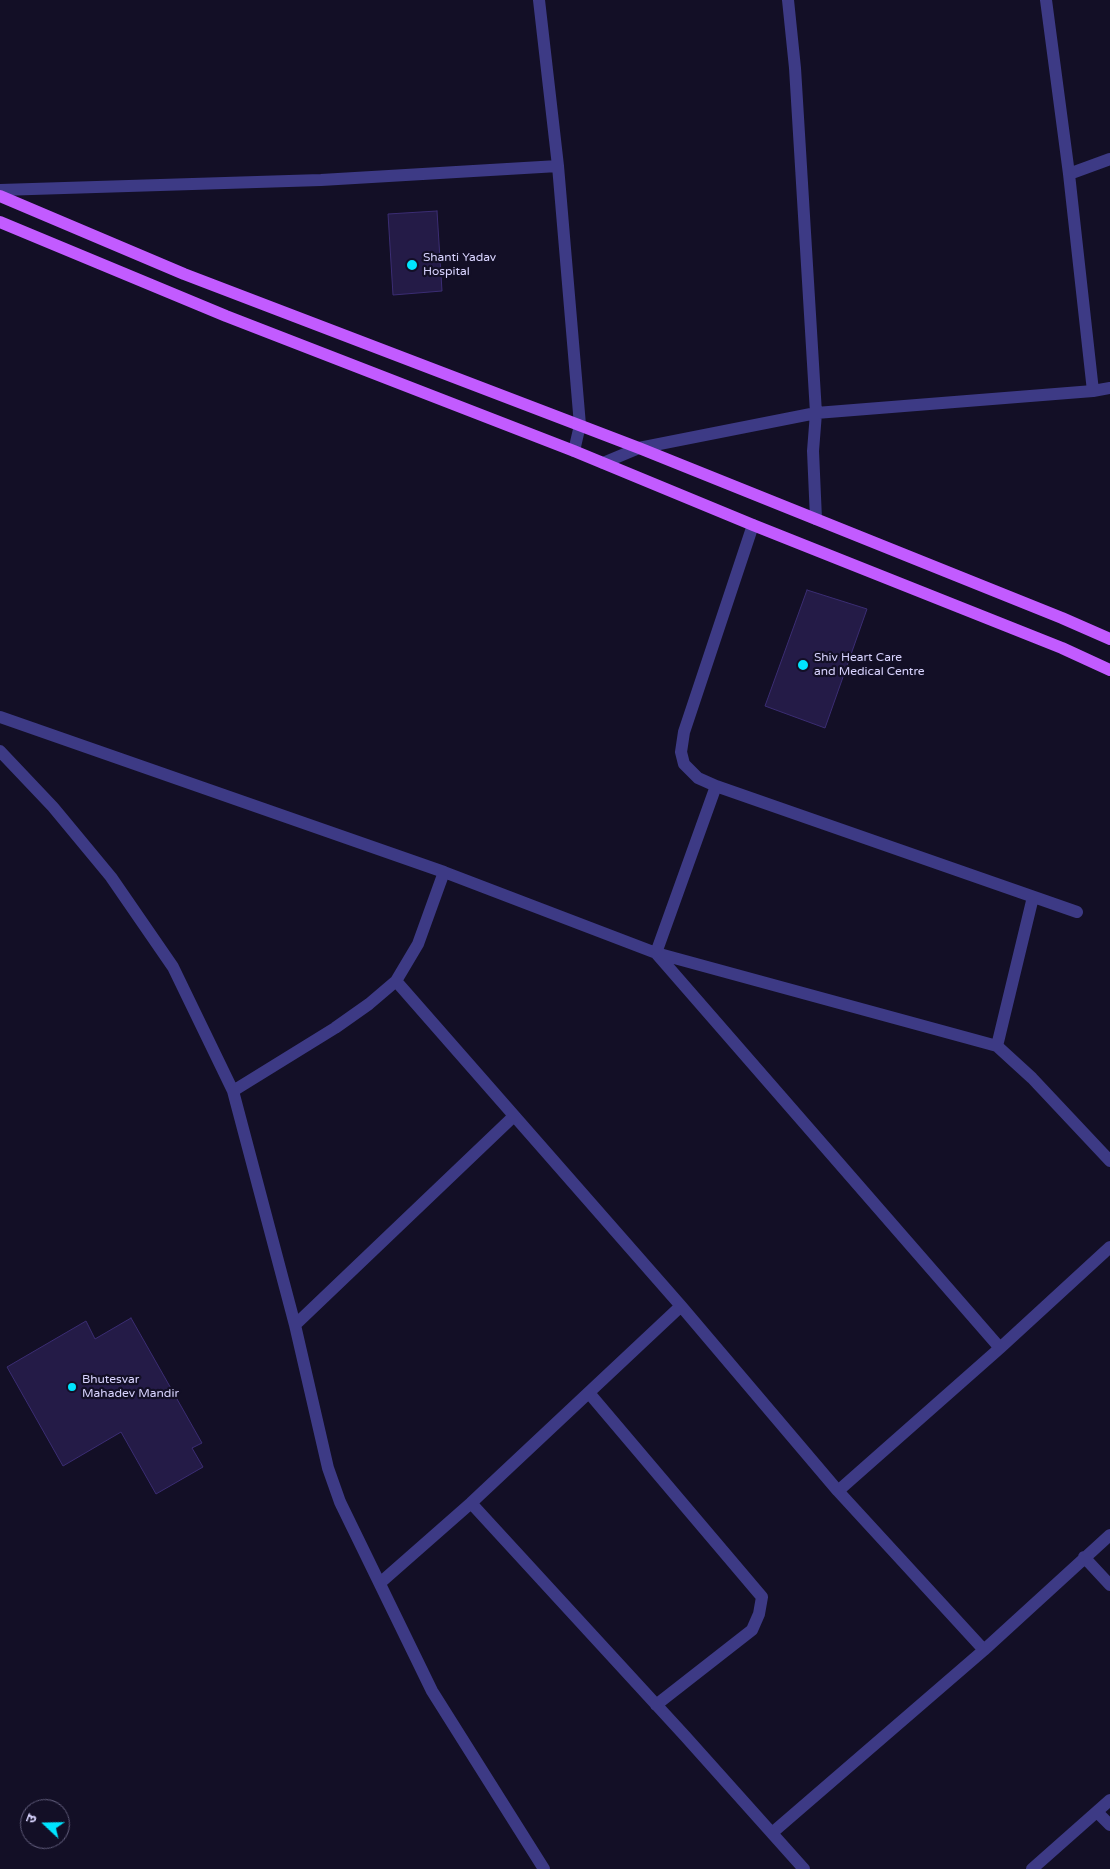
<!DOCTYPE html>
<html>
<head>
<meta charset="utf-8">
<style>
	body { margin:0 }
	#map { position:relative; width:1110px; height:1869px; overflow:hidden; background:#130f26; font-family:"Varela Round","Noto Sans Devanagari",sans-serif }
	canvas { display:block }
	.north { position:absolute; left:20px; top:1799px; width:50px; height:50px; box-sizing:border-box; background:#130f26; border:1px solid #625e7d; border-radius:50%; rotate:291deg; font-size:14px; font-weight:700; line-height:20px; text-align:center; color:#d9d4ff }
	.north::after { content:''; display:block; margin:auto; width:18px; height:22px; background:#00e5ff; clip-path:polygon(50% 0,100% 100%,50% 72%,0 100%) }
</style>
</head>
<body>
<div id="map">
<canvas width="1110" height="1869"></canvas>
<div class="north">उ</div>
</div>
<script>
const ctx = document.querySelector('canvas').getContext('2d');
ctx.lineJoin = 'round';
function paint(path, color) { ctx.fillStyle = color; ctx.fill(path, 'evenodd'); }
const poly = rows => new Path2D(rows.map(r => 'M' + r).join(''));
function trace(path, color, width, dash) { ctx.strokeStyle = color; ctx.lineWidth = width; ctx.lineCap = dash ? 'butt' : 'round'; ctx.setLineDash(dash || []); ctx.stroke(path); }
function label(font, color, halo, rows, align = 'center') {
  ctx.font = font + ' "Varela Round",sans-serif'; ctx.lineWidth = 4.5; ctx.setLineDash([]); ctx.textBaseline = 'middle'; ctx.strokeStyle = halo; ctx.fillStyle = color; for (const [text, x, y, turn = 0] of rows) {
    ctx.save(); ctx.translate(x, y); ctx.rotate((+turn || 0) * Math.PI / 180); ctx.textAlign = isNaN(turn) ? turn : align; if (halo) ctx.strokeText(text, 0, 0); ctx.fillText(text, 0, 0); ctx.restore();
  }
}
const building = poly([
	[437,211,442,291,393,295,388,214,437,211],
	[807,590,867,609,825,728,765,706,807,590],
	[131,1318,202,1443,192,1448,203,1467,156,1494,121,1432,63,1466,7,1367,86,1321,95,1339,131,1318]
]);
paint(building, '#241b47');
trace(building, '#3b2d73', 1);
trace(poly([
	[539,0,558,166,580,425,574,451],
	[788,0,795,68,816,413,813,451,816,519],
	[1046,0,1069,174,1093,391],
	[1069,174,1110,159],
	[0,190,321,180,558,166],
	[603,463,639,448,816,413,1093,391,1110,388],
	[753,525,684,732,681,752,684,764,698,778,716,786,1077,912],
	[0,717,444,872,656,953,997,1046,1032,1078,1110,1161],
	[0,751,53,807,111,877,173,967,233,1091,295,1325,328,1468,340,1502,432,1691,544,1869],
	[716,786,656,953,1000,1348],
	[396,981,681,1306,838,1491,984,1650],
	[997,1046,1033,897],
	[233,1091,335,1028,369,1004,396,981,418,944,444,872],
	[295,1325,514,1116],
	[589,1393,762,1597,759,1614,752,1630,656,1705],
	[838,1491,1000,1348,1110,1247],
	[471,1503,685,1736,804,1869],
	[1084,1557,1110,1585],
	[380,1583,471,1503,681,1306],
	[1097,1812,1110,1825],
	[772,1833,984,1650,1110,1535],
	[1032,1869,1110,1800]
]), '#3d3a85', 12);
trace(poly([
	[0,196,184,274,639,448,1062,618,1110,639],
	[0,222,226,316,574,451,753,525,1062,648,1110,670]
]), '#c25bff', 12);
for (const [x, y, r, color] of [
	[412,265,6,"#00e5ff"],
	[803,665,6,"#00e5ff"],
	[72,1387,5,"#00e5ff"]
]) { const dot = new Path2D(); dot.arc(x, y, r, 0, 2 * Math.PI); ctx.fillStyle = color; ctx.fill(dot); trace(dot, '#130f26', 2); }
label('12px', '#d9d4ff', '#130f26', [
	["Shanti Yadav",423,258],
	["Hospital",423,272],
	["Shiv Heart Care",814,658],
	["and Medical Centre",814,672],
	["Bhutesvar",82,1380],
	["Mahadev Mandir",82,1394]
], 'left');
</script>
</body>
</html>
